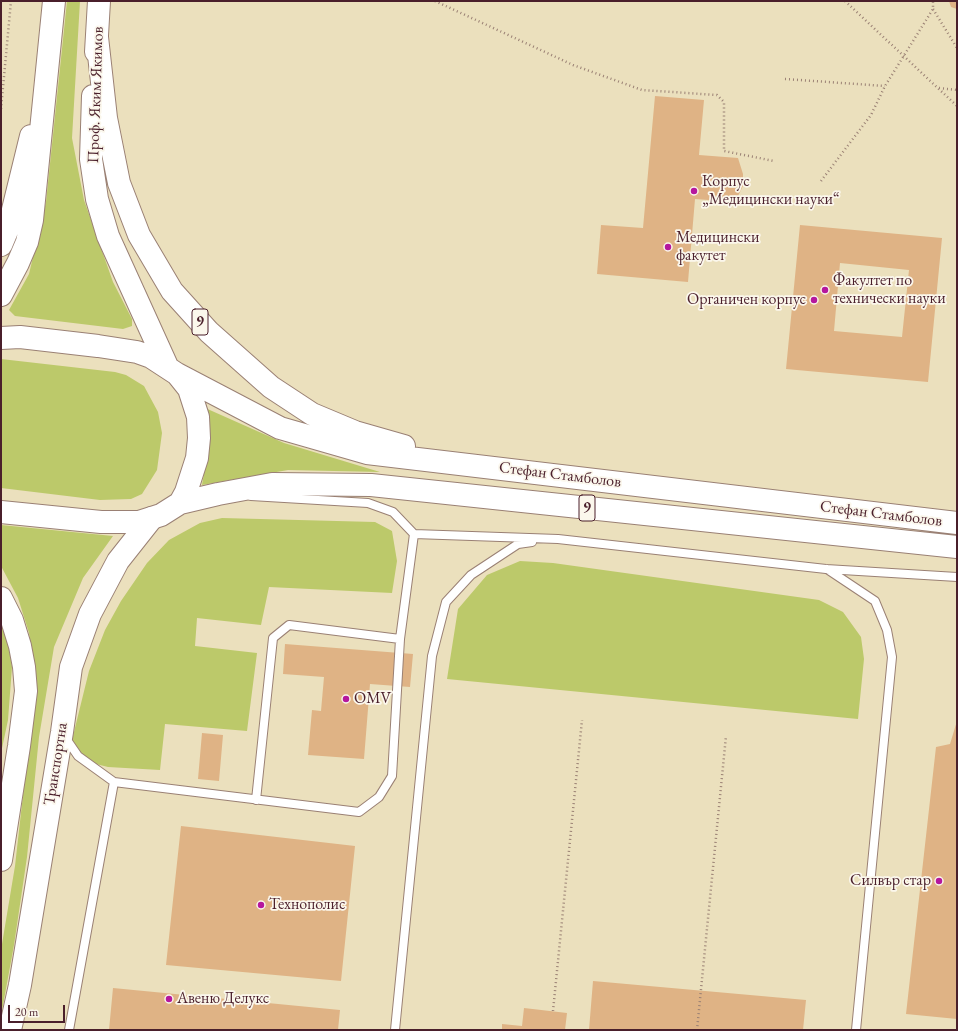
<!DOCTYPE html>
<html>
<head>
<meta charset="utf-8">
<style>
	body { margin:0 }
	#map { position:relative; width:958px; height:1031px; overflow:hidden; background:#ebe0bd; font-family:"EB Garamond",serif }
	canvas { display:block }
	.frame { position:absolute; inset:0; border:2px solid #4a1f2b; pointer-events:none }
	.scale { position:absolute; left:8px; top:1005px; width:57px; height:18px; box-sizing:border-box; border:2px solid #4a1f2b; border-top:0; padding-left:5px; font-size:12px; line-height:14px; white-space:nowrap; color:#4a1f2b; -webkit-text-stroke:3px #fbf7ec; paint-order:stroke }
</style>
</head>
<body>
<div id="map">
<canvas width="958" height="1031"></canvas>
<div class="frame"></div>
<div class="scale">20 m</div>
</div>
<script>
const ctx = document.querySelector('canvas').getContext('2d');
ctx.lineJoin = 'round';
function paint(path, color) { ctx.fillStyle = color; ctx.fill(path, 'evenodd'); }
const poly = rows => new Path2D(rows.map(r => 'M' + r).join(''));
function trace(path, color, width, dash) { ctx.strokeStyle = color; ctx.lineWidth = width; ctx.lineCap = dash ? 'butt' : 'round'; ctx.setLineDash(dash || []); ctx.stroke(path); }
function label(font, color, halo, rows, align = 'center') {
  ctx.font = font + ' "EB Garamond",serif'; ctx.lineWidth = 3.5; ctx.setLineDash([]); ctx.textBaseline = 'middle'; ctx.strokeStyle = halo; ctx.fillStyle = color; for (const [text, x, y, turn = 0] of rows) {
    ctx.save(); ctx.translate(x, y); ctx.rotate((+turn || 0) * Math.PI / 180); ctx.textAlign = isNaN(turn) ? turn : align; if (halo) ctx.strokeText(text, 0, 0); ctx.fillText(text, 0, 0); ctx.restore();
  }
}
paint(poly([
	[67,1,80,1,72,138,84,200,113,282,132,319,132,326,123,329,15,316,9,310,29,274,46,202],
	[1,359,115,372,126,375,144,386,158,412,162,433,157,470,142,494,131,499,100,500,1,488],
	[203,407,284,443,380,472,288,470,202,485,209,444],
	[222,518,375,522,392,531,397,561,392,593,269,587,261,625,197,618,195,646,257,653,247,731,165,724,160,770,108,767,92,763,76,749,72,740,89,671,105,630,121,601,147,563,169,540,200,523],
	[1,525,113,536,83,578,54,647,39,737,27,857,14,945,1,1016,1,950,15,866,30,733,34,672,29,633,18,598,1,566],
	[520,561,553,563,819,600,843,612,861,637,864,659,858,719,447,679,458,609,487,575],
	[1,618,8,641,12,667,8,720,1,753]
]), '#bcc96a');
paint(poly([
	[949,1,957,1,957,9,951,7],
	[655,96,704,100,699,155,738,158,743,174,743,186,735,202,695,199,688,282,597,274,601,225,643,228],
	[800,225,942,238,928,382,786,369],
	[840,263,909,270,902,337,834,331],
	[285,644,413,654,410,687,370,684,364,759,308,755,312,710,321,711,324,677,283,674],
	[957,721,957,1019,906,1014,936,747,950,744],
	[202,733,223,735,219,781,198,779],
	[181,826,355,846,341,981,166,965],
	[593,981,806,1000,803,1030,589,1030],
	[113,988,340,1010,338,1030,109,1030],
	[524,1008,567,1013,565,1030,502,1030,502,1024,522,1026]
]), '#dfb385');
const lane = poly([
	[251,496,368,503,393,512,414,534,558,539,826,569,957,577],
	[827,569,875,601,887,630,892,657,856,1030],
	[65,737,78,756,114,782,359,812,379,797,392,776,400,639],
	[256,800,273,638,289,625,400,639,414,534],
	[69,1030,114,782],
	[395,1030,432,656,446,602,471,575,518,544,532,542]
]);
const primary = poly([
	[1,598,12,620,20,646,24,667,26,691,19,746,1,860],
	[10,1030,20,985,62,732,71,667,90,614,118,561,152,518]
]);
const highway = poly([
	[97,37,106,118,119,183,139,235,172,291,209,332,271,387,312,414,355,432,404,446],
	[96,52,99,1],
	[93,96,91,159,97,199,108,236,167,366],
	[1,245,9,226,31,136],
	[1,295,18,263,27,242,32,220,54,1],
	[1,338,20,337,98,346,137,352,151,357,177,374,189,389,198,417,199,438,197,458,186,492,180,503,161,515,139,522,101,522,1,512],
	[177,374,280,428,367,453,957,523],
	[180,503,218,494,272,484,371,485,957,547]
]);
trace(lane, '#9a8074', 10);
trace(primary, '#9a8074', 24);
trace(highway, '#9a8074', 24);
trace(poly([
	[435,1,573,65,642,90,717,95,724,102,724,151,774,161],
	[845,1,957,106],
	[933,9,957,48],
	[785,79,885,86],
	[939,88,957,90],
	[1,109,11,1],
	[821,181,871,115,885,86,933,9,933,1],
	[553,1011,582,720],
	[697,1030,726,736]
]), '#9a8074', 2.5, [1, 3]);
trace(lane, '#fff', 8);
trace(primary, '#fff', 22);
trace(highway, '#fff', 22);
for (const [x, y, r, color] of [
	[694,191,4,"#b5179e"],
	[668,247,4,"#b5179e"],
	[825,290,4,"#b5179e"],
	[814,300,4,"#b5179e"],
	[346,699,4,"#b5179e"],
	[939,881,4,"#b5179e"],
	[261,905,4,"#b5179e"],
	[169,999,4,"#b5179e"]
]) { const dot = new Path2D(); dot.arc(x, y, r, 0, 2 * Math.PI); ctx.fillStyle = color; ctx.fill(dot); trace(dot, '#fbf7ec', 1.5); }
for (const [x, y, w] of [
	[200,322,16],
	[587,508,16]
]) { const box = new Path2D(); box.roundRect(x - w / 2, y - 13, w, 26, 3); ctx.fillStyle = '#fbf7ec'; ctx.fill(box); trace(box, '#4a1f2b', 1); }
label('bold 15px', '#4a1f2b', null, [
	["9",200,322],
	["9",587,508]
]);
label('16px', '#4a1f2b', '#fbf7ec', [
	["Проф. Яким Якимов",96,95,-88],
	["Стефан Стамболов",560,475,7],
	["Стефан Стамболов",881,514,7],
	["Транспортна",56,764,-81]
]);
label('16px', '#4a1f2b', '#fbf7ec', [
	["Корпус",702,182],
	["„Медицински науки“",702,200],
	["Медицински",676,238],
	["факутет",676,256],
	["Факултет по",833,281],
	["технически науки",833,299],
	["Органичен корпус",806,300,"right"],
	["OMV",354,699],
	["Силвър стар",931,881,"right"],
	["Технополис",269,905],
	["Авеню Делукс",177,999]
], 'left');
</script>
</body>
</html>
